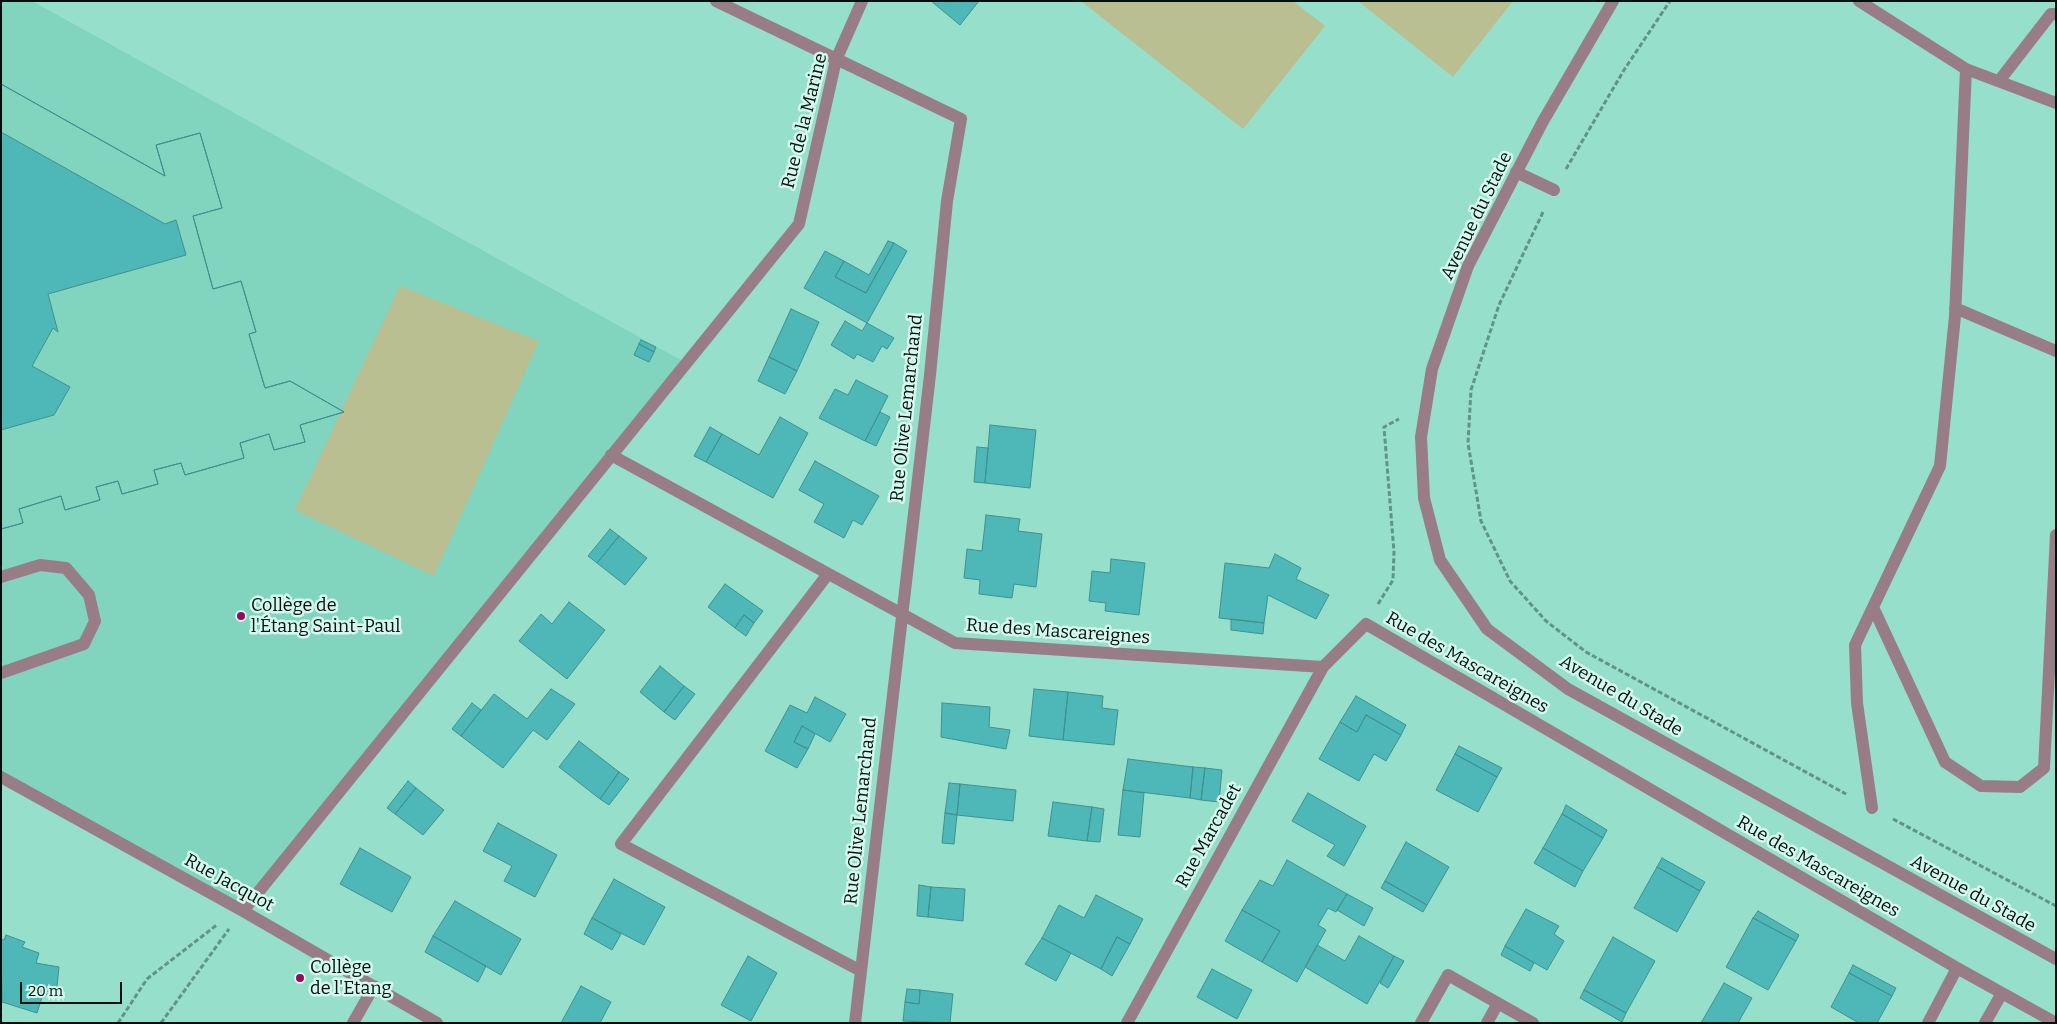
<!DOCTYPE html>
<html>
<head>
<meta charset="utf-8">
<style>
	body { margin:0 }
	#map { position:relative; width:2057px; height:1024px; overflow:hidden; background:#96dfca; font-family:Bitter,serif }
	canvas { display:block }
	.frame { position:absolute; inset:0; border:2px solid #00110c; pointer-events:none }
	.scale { position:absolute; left:20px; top:982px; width:102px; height:22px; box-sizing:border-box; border:2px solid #00110c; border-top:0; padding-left:6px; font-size:15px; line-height:18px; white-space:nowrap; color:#00110c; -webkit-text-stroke:4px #d4f8ed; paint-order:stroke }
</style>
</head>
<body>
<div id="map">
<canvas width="2057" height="1024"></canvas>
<div class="frame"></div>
<div class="scale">20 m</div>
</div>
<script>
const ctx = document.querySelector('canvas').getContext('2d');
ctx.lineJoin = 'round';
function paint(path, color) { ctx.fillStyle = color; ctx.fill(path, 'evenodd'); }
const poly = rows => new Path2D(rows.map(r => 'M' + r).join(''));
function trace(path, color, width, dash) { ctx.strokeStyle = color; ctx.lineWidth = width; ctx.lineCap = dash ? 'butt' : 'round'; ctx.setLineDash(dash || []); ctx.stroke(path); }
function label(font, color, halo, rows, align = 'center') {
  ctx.font = font + ' Bitter,serif'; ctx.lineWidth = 5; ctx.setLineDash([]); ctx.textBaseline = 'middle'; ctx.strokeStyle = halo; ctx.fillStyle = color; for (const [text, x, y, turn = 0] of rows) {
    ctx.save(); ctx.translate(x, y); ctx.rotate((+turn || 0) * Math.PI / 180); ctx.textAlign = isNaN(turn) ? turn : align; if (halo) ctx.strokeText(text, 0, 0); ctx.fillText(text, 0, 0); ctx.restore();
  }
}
paint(poly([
	[1,1,32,1,686,363,243,911,1,777]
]), '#81d4bd');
paint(poly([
	[1081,1,1293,1,1325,26,1243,129],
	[1358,1,1513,1,1453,77],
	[400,286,539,341,434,576,295,510]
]), '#b9bf91');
const building = poly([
	[931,1,979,1,960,25,931,1],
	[1,84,165,176,156,145,200,133,222,208,193,216,213,289,241,281,256,332,249,334,265,388,290,381,344,412,300,425,305,442,274,450,269,434,240,443,244,458,185,475,181,463,154,470,158,484,122,494,118,481,96,487,100,500,65,510,61,496,19,509,23,523,1,529,1,430,54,415,70,387,32,366,53,328,58,332,48,294,186,255,176,220,165,224,1,132,1,84],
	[1,84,165,176,156,145,200,133,222,208,193,216,213,289,241,281,256,332,249,334,265,388,290,381,344,412,300,425,305,442,274,450,269,434,240,443,244,458,185,475,181,463,154,470,158,484,122,494,118,481,96,487,100,500,65,510,61,496,19,509,23,523,1,529,1,84],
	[888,241,894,243,866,293,835,277,844,261,869,275,888,241],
	[894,243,907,251,867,323,804,288,825,251,844,261,835,277,866,293,894,243],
	[791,309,819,322,797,371,769,357,791,309],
	[845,321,862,331,867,323,894,338,887,349,882,346,873,362,857,354,854,359,831,345,845,321],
	[641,340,656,347,654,352,639,344,641,340],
	[639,344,654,352,649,362,634,355,639,344],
	[769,357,797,371,785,394,758,381,769,357],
	[856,380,888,396,865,441,819,418,835,389,848,395,856,380],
	[880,412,890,417,876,446,865,441,880,412],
	[780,417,808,433,773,498,706,462,722,434,759,455,780,417],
	[990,425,1036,430,1030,488,985,483,990,425],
	[710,427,722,434,706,462,694,456,710,427],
	[977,447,988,448,985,483,974,482,977,447],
	[815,461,879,496,862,525,853,520,844,538,814,522,824,504,799,490,815,461],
	[986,515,1020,519,1018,531,1042,534,1036,587,1014,584,1012,598,979,594,980,580,964,578,967,549,982,551,986,515],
	[610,529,619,536,597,563,588,556,610,529],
	[619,536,647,558,625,585,597,563,619,536],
	[1275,554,1301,568,1296,579,1329,595,1316,619,1268,595,1264,623,1219,618,1225,563,1269,568,1275,554],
	[1111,559,1145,563,1139,615,1105,611,1106,603,1089,601,1092,571,1110,573,1111,559],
	[725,584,763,611,754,623,744,615,735,628,708,607,725,584],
	[569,602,605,630,567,679,519,641,541,614,552,624,569,602],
	[744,615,754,623,746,636,735,628,744,615],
	[1231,619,1264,623,1263,634,1231,630,1231,619],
	[660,666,684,686,664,712,640,692,660,666],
	[684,686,695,694,675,720,664,712,684,686],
	[551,689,575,704,547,740,533,730,503,768,461,736,494,694,527,719,551,689],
	[1034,689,1068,692,1063,740,1029,736,1034,689],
	[1068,692,1103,696,1102,708,1118,710,1114,745,1063,740,1068,692],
	[1356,696,1406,725,1401,735,1366,715,1357,732,1340,722,1356,696],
	[815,697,846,714,830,742,802,726,794,742,808,749,797,768,765,751,790,705,807,713,815,697],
	[472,703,481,710,461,736,452,729,472,703],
	[942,703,990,707,989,727,1010,730,1006,749,941,737,942,703],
	[1366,715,1401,735,1386,761,1374,754,1359,781,1319,759,1340,722,1357,732,1366,715],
	[802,726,815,734,808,749,794,742,802,726],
	[579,741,619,772,600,799,559,767,579,741],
	[1459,746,1502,768,1497,777,1455,754,1459,746],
	[1455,754,1497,777,1478,812,1436,790,1455,754],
	[1128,759,1193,767,1190,798,1123,790,1128,759],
	[1193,767,1205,768,1201,800,1190,798,1193,767],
	[1205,768,1222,770,1219,802,1201,800,1205,768],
	[619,772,629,779,609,805,600,799,619,772],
	[408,781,416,788,395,814,387,808,408,781],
	[949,783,960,784,957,815,945,813,949,783],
	[960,784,1016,790,1013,821,957,815,960,784],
	[416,788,444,810,423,835,395,814,416,788],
	[1123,790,1144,793,1140,837,1118,835,1123,790],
	[1308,793,1366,826,1344,866,1327,856,1335,845,1292,821,1308,793],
	[1053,802,1092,807,1087,841,1048,836,1053,802],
	[1566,805,1607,830,1603,838,1562,814,1566,805],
	[1092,807,1104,809,1100,842,1087,841,1092,807],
	[945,813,957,815,954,844,942,843,945,813],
	[1562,814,1603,838,1583,871,1543,848,1562,814],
	[498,823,557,855,535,897,504,881,512,866,483,851,498,823],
	[1406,842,1449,867,1427,905,1385,881,1406,842],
	[360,848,411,877,392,912,340,884,360,848],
	[1543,848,1583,871,1575,887,1534,863,1543,848],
	[1662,858,1705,882,1700,891,1657,867,1662,858],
	[1287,860,1347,894,1336,912,1328,908,1318,925,1326,930,1297,982,1262,962,1280,931,1242,910,1260,880,1273,886,1287,860],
	[1657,867,1700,891,1677,932,1634,908,1657,867],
	[614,879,665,907,644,945,592,918,614,879],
	[1385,881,1427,905,1423,912,1381,888,1385,881],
	[919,885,931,887,928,917,917,916,919,885],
	[931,887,965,889,963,921,928,917,931,887],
	[1347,894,1373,908,1364,926,1337,910,1347,894],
	[1096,895,1143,919,1130,944,1117,937,1101,969,1042,938,1059,905,1084,918,1096,895],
	[455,901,521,939,501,975,433,936,455,901],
	[1526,909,1559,926,1554,934,1564,941,1547,970,1505,946,1526,909],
	[1242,910,1280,931,1262,962,1225,941,1242,910],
	[1758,911,1799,935,1796,941,1753,918,1758,911],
	[592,918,621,934,612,950,584,934,592,918],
	[1753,918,1796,941,1768,990,1726,967,1753,918],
	[6,935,25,942,22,947,39,953,36,963,59,967,56,996,43,994,37,1013,2,1002,1,939,4,940,6,935],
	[433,936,486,966,478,982,425,952,433,936],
	[1359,936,1394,956,1367,1004,1305,967,1317,945,1345,961,1359,936],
	[1117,937,1130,944,1112,976,1101,969,1117,937],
	[1613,937,1655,961,1626,1013,1584,990,1613,937],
	[1042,938,1071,953,1056,981,1025,964,1042,938],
	[1505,946,1534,963,1530,971,1501,955,1505,946],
	[748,956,777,973,751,1021,721,1005,748,956],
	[1394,956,1404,961,1388,988,1380,983,1394,956],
	[1853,965,1896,988,1892,996,1849,973,1853,965],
	[1212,969,1252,990,1237,1019,1197,997,1212,969],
	[1849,973,1892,996,1877,1023,1859,1023,1831,1007,1849,973],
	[1724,983,1752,998,1738,1023,1701,1023,1724,983],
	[581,986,611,1002,600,1023,561,1023,581,986],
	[907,989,920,990,919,1004,905,1002,907,989],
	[920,990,953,994,950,1023,903,1021,905,1002,919,1004,920,990],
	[1584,990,1626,1013,1622,1022,1580,998,1584,990]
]);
paint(building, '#4db8b7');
trace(building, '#409190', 1);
trace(poly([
	[1566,169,1624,70,1670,1],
	[1543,212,1499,305,1471,390,1468,443,1481,521,1510,581,1546,621,1586,652,1846,794],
	[1378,604,1393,580,1394,552,1384,427,1399,419],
	[1893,819,2056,906],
	[118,1023,147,979,218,924],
	[161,1023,229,929]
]), '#609485', 3, [5, 2.5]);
trace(poly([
	[716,1,961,119,947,201,930,375,855,1023],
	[1613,1,1542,123,1468,266,1432,369,1421,437,1424,498,1440,560,1487,629,1568,689,2056,959],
	[1859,1,1966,69,1955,316,1940,466,1855,645,1857,703,1872,808],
	[1966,69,2056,103],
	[1999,81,2051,14,2056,14],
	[1516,172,1554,190],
	[1955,308,2056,351],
	[611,455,955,643,1323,667,1366,624,1957,968,2056,1023],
	[828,574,621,844,861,971],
	[1,577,40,565,66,568,89,595,95,621,84,644,1,673],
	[1873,607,1945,762,1981,786,2020,787,2044,768,2056,535],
	[1,777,243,911,437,1023],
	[243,911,799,224,836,60,862,1],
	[353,1023,374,986],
	[1127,1023,1323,667],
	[1421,1023,1448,975,1533,1023],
	[1487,1023,1498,1003],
	[1928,1023,1957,968],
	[1985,1023,2002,993]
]), '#987d87', 12);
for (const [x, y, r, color] of [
	[241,616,5,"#99095b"],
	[300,978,5,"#99095b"]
]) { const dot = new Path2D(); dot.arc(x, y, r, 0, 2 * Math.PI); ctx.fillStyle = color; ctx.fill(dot); trace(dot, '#d4f8ed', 2); }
label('18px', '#00110c', '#d4f8ed', [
	["Rue de la Marine",805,121,-76],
	["Avenue du Stade",1477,216,-64],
	["Rue Olive Lemarchand",907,408,-84],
	["Rue des Mascareignes",1058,632,4],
	["Rue des Mascareignes",1467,663,30],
	["Avenue du Stade",1621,696,31],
	["Rue Olive Lemarchand",861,811,-84],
	["Rue Marcadet",1209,836,-61],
	["Rue des Mascareignes",1818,867,30],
	["Rue Jacquot",229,883,29],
	["Avenue du Stade",1973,894,29]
]);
label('18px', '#00110c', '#d4f8ed', [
	["Collège de",251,606],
	["l'Étang Saint-Paul",251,627],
	["Collège",310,968],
	["de l'Etang",310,989]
], 'left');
</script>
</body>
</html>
